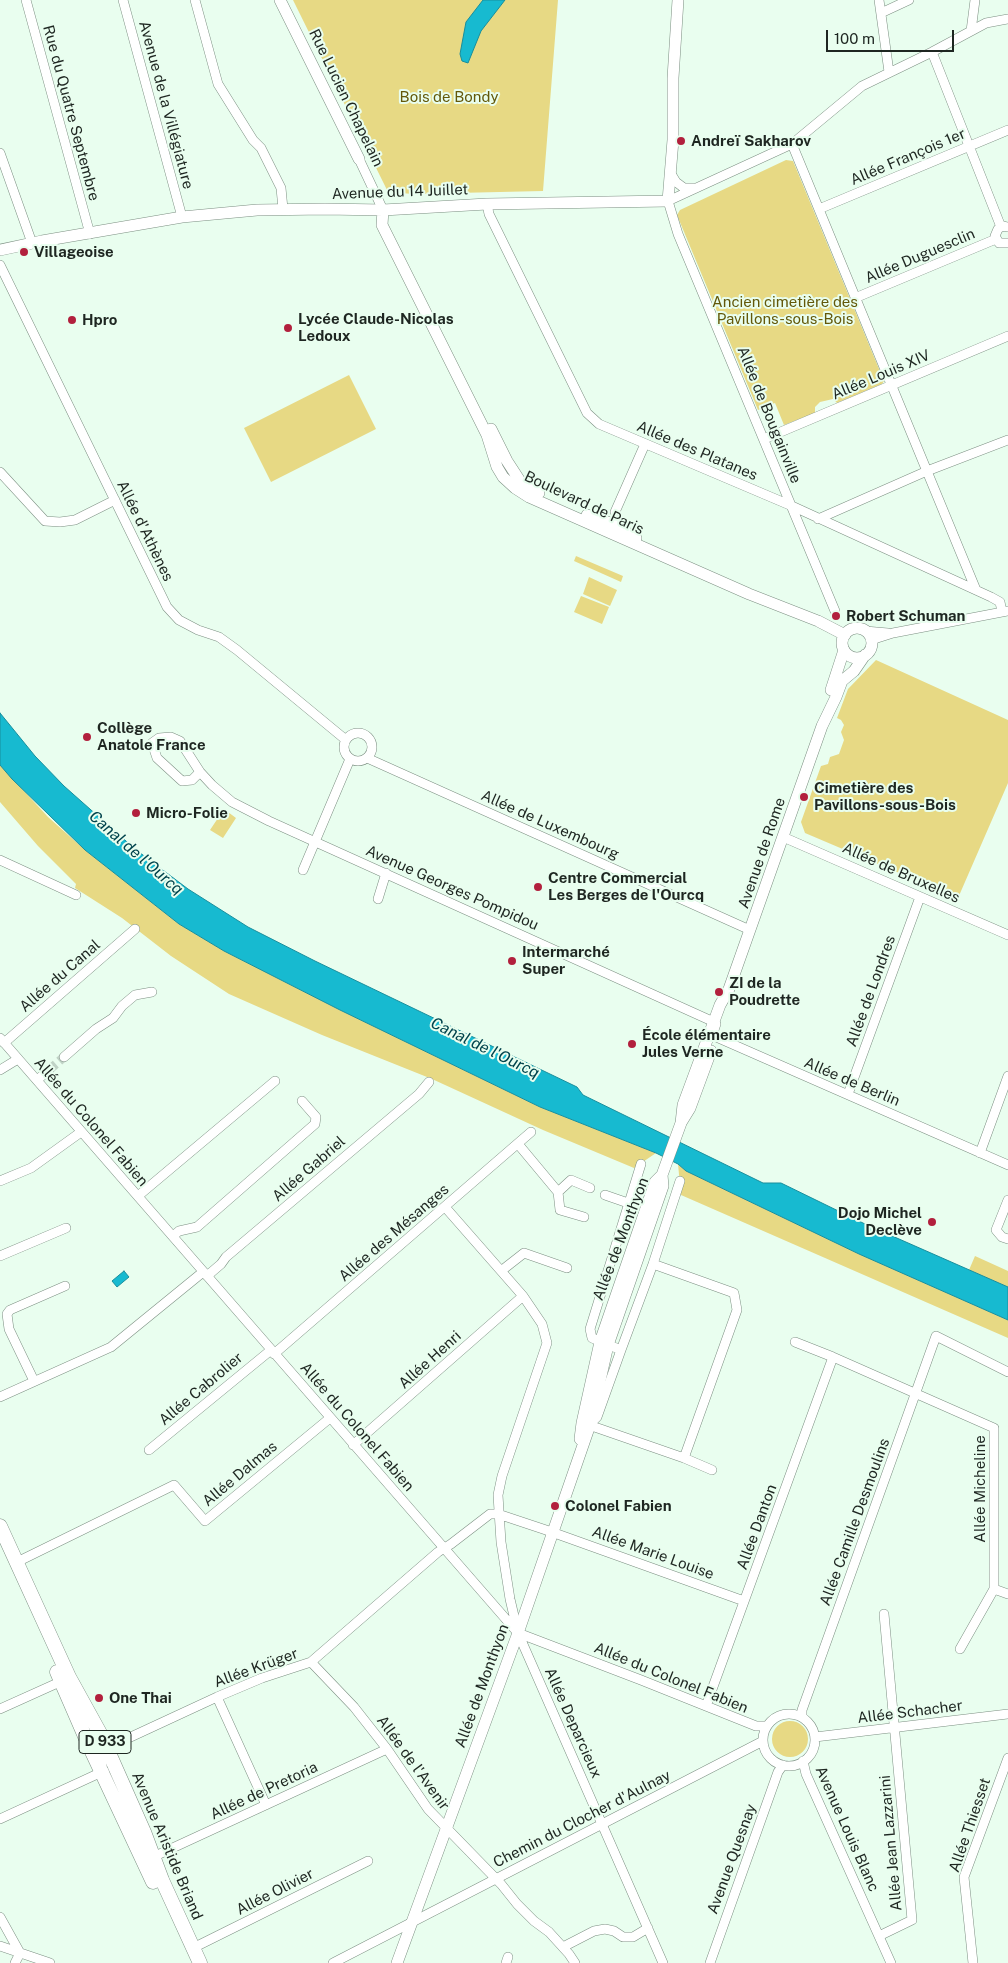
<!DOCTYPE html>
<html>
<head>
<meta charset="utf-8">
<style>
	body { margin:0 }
	#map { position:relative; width:1008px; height:1963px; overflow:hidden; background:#e9feef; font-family:"Public Sans",sans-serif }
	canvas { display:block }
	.scale { position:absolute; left:826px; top:30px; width:128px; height:22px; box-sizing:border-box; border:2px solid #1e2621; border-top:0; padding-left:6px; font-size:15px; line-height:18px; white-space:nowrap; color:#1e2621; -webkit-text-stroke:4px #e9feef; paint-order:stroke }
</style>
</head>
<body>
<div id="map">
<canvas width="1008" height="1963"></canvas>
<div class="scale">100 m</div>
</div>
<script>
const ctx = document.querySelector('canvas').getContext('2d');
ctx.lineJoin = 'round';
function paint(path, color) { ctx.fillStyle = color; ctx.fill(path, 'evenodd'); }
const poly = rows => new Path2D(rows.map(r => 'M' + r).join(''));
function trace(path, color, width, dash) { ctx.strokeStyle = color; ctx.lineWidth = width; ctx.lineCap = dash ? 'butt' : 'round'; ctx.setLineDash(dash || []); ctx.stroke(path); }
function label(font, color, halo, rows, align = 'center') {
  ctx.font = font + ' "Public Sans",sans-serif'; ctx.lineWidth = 4; ctx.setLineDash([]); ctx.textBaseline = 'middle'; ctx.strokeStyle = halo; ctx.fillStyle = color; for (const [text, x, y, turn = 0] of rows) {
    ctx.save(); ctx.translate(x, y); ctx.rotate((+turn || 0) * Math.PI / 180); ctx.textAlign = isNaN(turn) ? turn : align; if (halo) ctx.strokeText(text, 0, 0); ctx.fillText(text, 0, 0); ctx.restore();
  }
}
paint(poly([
	[293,0,558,0,543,191,413,194,388,192],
	[786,160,793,161,884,381,882,384,837,403,833,399,820,402,815,407,815,413,784,425,775,403,758,410,677,215,680,210],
	[349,375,376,429,271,482,244,428],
	[576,556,623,576,621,582,574,561],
	[589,577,617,590,610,606,583,594],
	[581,596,609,607,602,624,574,612],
	[876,660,1008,720,1008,783,958,898,805,833,801,822,821,766,828,764,830,757,839,754,844,740,841,732,844,725,841,720,837,718,848,689],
	[0,765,48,817,85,850,179,924,224,951,340,1010,540,1107,656,1153,634,1168,543,1130,432,1079,322,1035,229,994,171,956,122,918,75,888,76,884,38,846,0,802],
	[224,809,236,818,223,838,210,830],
	[678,1164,686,1171,859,1254,1008,1320,1008,1338,681,1195],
	[975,1256,1008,1271,1008,1287,969,1270],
	'772 1739a18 18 0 1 1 36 0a18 18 0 1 1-36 0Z'
]), '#e7d984');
const water = poly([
	[483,0,505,0,481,31,468,63,462,61,460,54,466,22,483,0],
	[0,713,35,756,64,786,135,849,188,889,248,927,315,961,577,1087,583,1095,763,1183,781,1183,865,1224,1008,1287,1008,1320,859,1254,686,1171,678,1164,656,1153,540,1107,340,1010,224,951,179,924,85,850,12,779,0,765,0,713],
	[124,1271,129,1277,117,1287,112,1281,124,1271]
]);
paint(water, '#17bad0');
trace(water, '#198e9c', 1);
trace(poly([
	[49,1070,64,1057]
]), '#c0d3c6', 9, [9, 4.5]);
const minor = poly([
	[26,0,90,234],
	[123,0,182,217],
	[195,0,218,84,253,140,261,148,281,188,283,209],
	[879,0,889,72],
	[881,13,909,0],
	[971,31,975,0],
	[932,52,1001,227],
	[792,144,976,590],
	[0,153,32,243],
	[359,159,383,210],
	[670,172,676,182,684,188,694,188],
	[487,204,489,214,587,413,599,424,792,506,991,597,1000,602,1002,612],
	[819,209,1008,130],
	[1008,227,1003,226,998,229,995,236,999,243,1008,243],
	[0,265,167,607,179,620,198,630,219,637,237,650,346,740],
	[855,298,996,239],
	[764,439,1008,336],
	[0,472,45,521,60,522,75,520,115,500],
	[615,512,645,444],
	[818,519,927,471,1008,440],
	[835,611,678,234,668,201,792,144,862,86,932,52,986,23,1008,19],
	[865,631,888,633],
	[871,640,893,633,1008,611],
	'344 747a14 14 0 1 1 28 0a14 14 0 1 1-28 0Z',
	[367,758,750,930],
	[200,772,180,741,171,737,159,738,152,743,157,758,182,781,192,780,200,772,212,785,232,802,269,821,714,1022],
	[783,837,1008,935],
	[0,860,76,895],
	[303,870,350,759],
	[378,899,386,873],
	[716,1024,713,1033,716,1037,1008,1165],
	[0,1038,518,1633,641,1680,756,1726,767,1726],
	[4,1043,135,929],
	[64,1057,96,1029,113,1018,122,1006,135,995,152,992],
	[0,1070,18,1059],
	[37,1080,49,1070],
	[848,1094,920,897],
	[518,1144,558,1192],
	[980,1153,1008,1076],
	[641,1164,590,1329,592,1338,621,1350,653,1264,680,1181],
	[0,1181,31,1168,81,1132],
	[605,1195,628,1203],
	[138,1196,275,1081],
	[1008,1200,996,1230,1002,1237,1008,1239],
	[445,1207,523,1296,542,1324,547,1343,502,1476,498,1495,501,1542,510,1599,518,1633,663,1963],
	[584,1217,560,1210,558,1192,571,1180,590,1188],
	[173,1236,179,1231,197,1227,315,1124,316,1117,302,1101],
	[0,1256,66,1228],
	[653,1264,734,1293,737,1310,684,1458],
	[501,1271,524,1253,567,1268],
	[207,1276,221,1264,226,1257,419,1094,429,1082],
	[795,1342,833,1357,994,1428,994,1589,1008,1594],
	[274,1354,531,1132],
	[34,1381,9,1329,7,1314,10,1310,65,1286],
	[0,1397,111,1347,203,1272],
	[593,1421,597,1417,621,1350],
	[586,1424,684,1458,712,1470],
	[353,1445,523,1296],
	[149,1450,271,1350],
	[17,1562,174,1485,205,1521,330,1418],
	[960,1649,994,1589],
	[311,1662,354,1707,387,1749,428,1809,501,1884,517,1904,534,1921,549,1932,569,1954,575,1963],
	[217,1697,266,1805],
	[706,1706,833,1357],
	[0,1709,62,1681],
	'763 1740a26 26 0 1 1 52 0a26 26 0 1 1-52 0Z',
	[802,1717,802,1710,936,1336,1008,1372],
	[815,1737,1008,1714],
	[803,1761,806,1774,891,1963],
	[102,1766,102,1754,107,1748,217,1697,262,1678,311,1662,438,1552,451,1544,490,1514,498,1514,546,1530,744,1601],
	[0,1819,104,1771],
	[153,1857,387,1749],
	[0,1917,20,1953,15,1963],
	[879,1936,912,1920,884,1614],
	[0,1946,50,1963],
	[563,1947,594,1931,605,1929,614,1931,623,1937,633,1937,648,1928],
	[193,1948,368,1861],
	[333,1963,763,1741],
	[506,1963,508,1957],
	[710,1963,778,1772,783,1765],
	[973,1963,964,1877,1008,1758]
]);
const tertiary = poly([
	[280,0,359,159],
	[383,210,382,225,487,435,497,467,503,477,515,488,529,497,749,594,818,621,845,635],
	[0,250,42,241,182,217,257,210,325,209,383,210,487,204,668,201,673,140,673,78,678,0],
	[491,429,507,461,520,481,539,493],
	[587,515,610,523,636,538],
	'842 643a15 15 0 1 1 30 0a15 15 0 1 1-30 0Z',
	[831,690,844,650],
	[682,1121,690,1108,711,1051],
	[580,1439,582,1423,600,1342,655,1182,662,1175],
	[397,1963,518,1633,590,1425,608,1345,663,1186,662,1175,681,1123,683,1105,720,1005,729,989,822,726,836,697,842,681,854,671,865,655]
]);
const primary = poly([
	[0,1526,69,1677,101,1735,144,1832,162,1880,200,1963],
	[57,1672,87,1741,153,1882]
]);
trace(minor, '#7c8f82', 10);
trace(tertiary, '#7c8f82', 12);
trace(primary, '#7c8f82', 15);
trace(minor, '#fff', 9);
trace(tertiary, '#fff', 11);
trace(primary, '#fff', 14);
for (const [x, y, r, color] of [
	[681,141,5,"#b2203d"],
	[24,252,5,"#b2203d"],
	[72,320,5,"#b2203d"],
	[288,328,5,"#b2203d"],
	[836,616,5,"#b2203d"],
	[87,737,5,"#b2203d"],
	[804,797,5,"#b2203d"],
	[136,813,5,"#b2203d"],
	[538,887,5,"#b2203d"],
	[512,961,5,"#b2203d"],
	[719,992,5,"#b2203d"],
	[632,1044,5,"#b2203d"],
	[932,1222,5,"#b2203d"],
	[555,1506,5,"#b2203d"],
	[99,1698,5,"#b2203d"]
]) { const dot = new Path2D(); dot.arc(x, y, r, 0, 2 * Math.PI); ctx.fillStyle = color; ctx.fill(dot); trace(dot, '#e9feef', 2); }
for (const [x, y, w] of [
	[105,1742,52]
]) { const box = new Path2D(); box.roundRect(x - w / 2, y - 11.5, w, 23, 4); ctx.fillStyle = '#e9feef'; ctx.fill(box); trace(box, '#1e2621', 1); }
label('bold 14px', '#1e2621', null, [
	["D 933",105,1742]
]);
label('15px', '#635809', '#e9feef', [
	["Bois de Bondy",449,97],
	["Ancien cimetière des",785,302],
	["Pavillons-sous-Bois",785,319]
]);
label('15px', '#1e2621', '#e9feef', [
	["Rue Lucien Chapelain",346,98,64],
	["Avenue de la Villégiature",166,105,75],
	["Rue du Quatre Septembre",71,113,75],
	["Allée François 1er",908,157,-23],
	["Avenue du 14 Juillet",400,192,-2],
	["Allée Duguesclin",920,256,-23],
	["Allée Louis XIV",881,375,-23],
	["Allée de Bougainville",769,415,68],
	["Allée des Platanes",697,451,23],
	["Boulevard de Paris",584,503,25],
	["Allée d'Athènes",145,531,64],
	["Allée de Luxembourg",550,825,24],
	["Avenue de Rome",762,853,-71],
	["Allée de Bruxelles",901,873,24],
	["Avenue Georges Pompidou",452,888,24],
	["Allée du Canal",60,976,-41],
	["Allée de Londres",871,991,-70],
	["Allée de Berlin",852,1082,23],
	["Allée du Colonel Fabien",91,1122,49],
	["Allée Gabriel",309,1169,-41],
	["Allée des Mésanges",394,1233,-41],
	["Allée de Monthyon",621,1239,-69],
	["Allée Henri",430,1360,-42],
	["Allée Cabrolier",201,1389,-40],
	["Allée du Colonel Fabien",357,1427,49],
	["Allée Dalmas",240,1474,-40],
	["Allée Micheline",980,1489,-90],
	["Allée Camille Desmoulins",855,1522,-70],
	["Allée Danton",757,1527,-70],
	["Allée Marie Louise",653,1553,20],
	["Allée Krüger",256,1668,-20],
	["Allée du Colonel Fabien",671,1678,22],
	["Allée de Monthyon",482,1686,-70],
	["Allée Schacher",910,1712,-7],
	["Allée Deparcieux",573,1723,66],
	["Allée de l'Avenir",413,1763,54],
	["Allée de Pretoria",264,1791,-25],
	["Chemin du Clocher d'Aulnay",582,1819,-27],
	["Allée Thiesset",970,1825,-71],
	["Avenue Louis Blanc",847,1829,66],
	["Allée Jean Lazzarini",891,1843,-95],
	["Avenue Aristide Briand",167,1846,67],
	["Avenue Quesnay",732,1859,-70],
	["Allée Olivier",275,1892,-27]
]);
label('bold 15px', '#1e2621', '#e9feef', [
	["Andreï Sakharov",691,141],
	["Villageoise",34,252],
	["Lycée Claude-Nicolas",298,319],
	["Ledoux",298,336],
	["Hpro",82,320],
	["Robert Schuman",846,616],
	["Collège",97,728],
	["Anatole France",97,745],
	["Cimetière des",814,788],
	["Pavillons-sous-Bois",814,805],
	["Micro-Folie",146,813],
	["Centre Commercial",548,878],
	["Les Berges de l'Ourcq",548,895],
	["Intermarché",522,952],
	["Super",522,969],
	["ZI de la",729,983],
	["Poudrette",729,1000],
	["École élémentaire",642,1035],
	["Jules Verne",642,1052],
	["Dojo Michel",922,1213,"right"],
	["Declève",922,1230,"right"],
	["Colonel Fabien",565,1506],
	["One Thai",109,1698]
], 'left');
label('italic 16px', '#00434c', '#e9feef', [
	["Canal de l'Ourcq",136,853,41],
	["Canal de l'Ourcq",485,1048,26]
]);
</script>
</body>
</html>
